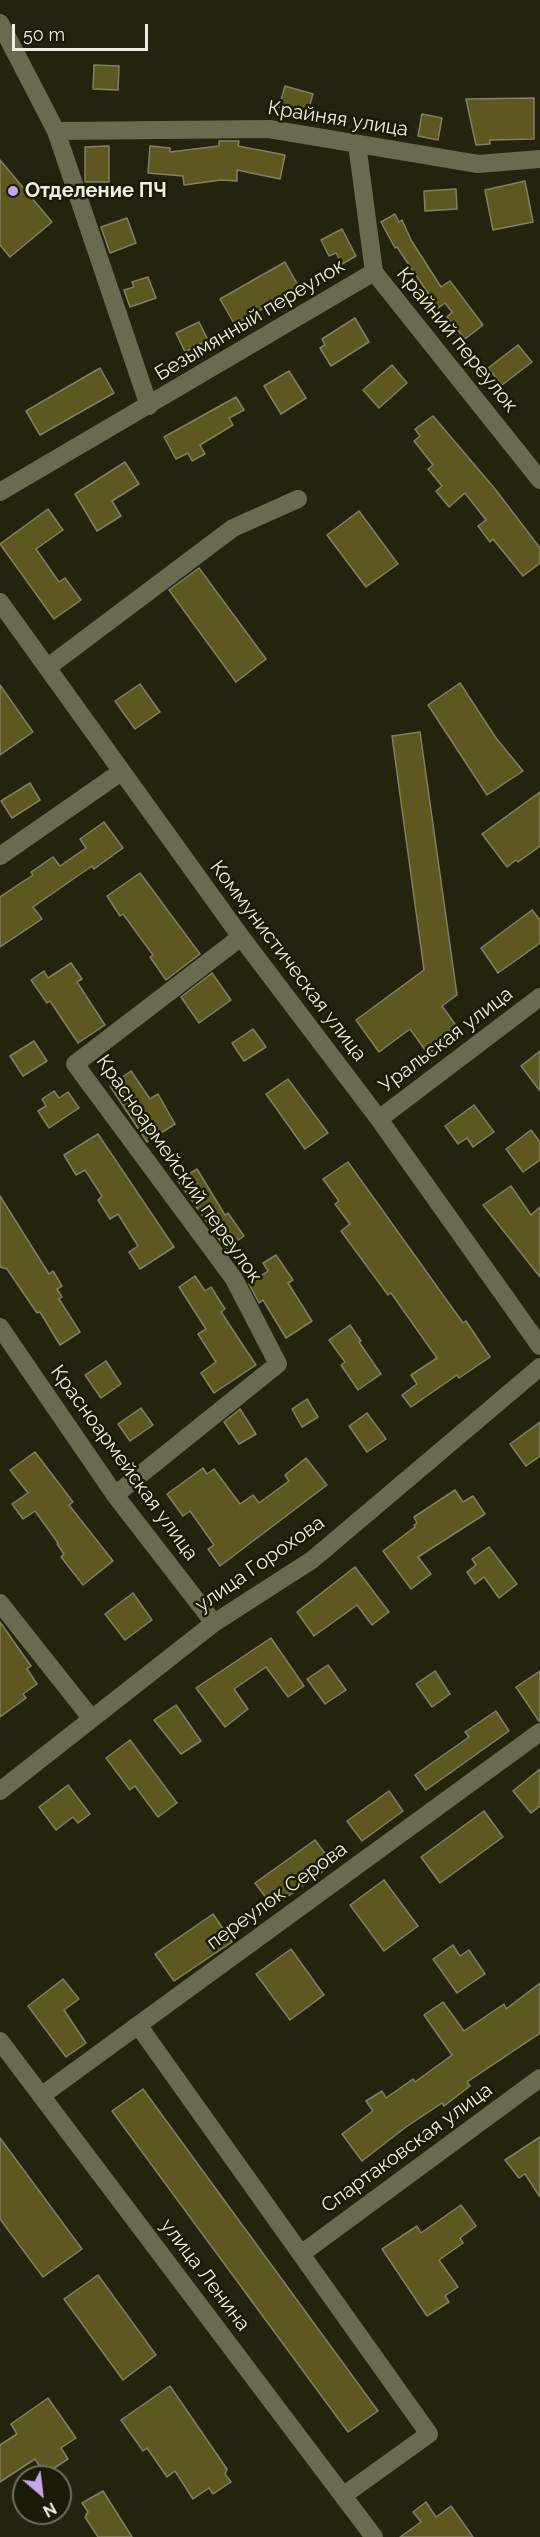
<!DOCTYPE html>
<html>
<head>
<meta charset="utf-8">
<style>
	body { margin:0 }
	#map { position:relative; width:540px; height:2537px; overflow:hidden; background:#25230d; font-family:Raleway,sans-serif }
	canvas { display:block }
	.north { position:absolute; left:12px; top:2465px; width:60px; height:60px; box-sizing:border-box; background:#1c1a04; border:2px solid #706f5c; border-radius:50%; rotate:152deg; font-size:16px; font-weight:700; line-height:24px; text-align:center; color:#efeee0 }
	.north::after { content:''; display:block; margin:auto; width:21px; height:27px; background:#c4a7f1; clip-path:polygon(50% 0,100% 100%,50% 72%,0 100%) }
	.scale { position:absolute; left:12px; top:24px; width:136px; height:27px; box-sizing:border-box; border:3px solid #efeee0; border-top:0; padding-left:8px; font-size:18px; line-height:21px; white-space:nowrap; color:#efeee0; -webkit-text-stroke:4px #1c1a04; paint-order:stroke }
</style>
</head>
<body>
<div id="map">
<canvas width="540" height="2537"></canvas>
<div class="north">N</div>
<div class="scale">50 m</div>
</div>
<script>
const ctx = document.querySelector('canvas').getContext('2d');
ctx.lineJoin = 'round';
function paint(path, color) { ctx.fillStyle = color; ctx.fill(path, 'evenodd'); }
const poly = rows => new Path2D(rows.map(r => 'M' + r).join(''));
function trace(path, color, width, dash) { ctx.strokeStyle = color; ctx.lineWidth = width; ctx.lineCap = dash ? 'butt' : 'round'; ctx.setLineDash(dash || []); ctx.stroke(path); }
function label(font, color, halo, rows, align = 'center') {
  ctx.font = font + ' Raleway,sans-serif'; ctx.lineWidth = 5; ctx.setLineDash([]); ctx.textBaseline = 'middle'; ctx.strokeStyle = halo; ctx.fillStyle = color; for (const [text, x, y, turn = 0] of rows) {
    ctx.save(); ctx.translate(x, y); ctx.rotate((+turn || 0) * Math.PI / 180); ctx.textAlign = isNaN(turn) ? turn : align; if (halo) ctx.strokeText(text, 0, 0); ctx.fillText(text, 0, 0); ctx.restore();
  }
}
const building = poly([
	[94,65,119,66,118,90,93,89,94,65],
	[285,86,313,94,307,115,279,107,285,86],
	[534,98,534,139,490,140,490,144,476,145,466,99,534,98],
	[422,114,442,118,438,140,418,136,422,114],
	[219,141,239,141,238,146,285,155,280,179,237,170,237,181,221,180,184,185,183,176,148,173,150,146,170,148,170,152,219,146,219,141],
	[109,146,109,182,85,182,85,147,109,146],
	[0,160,52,222,10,257,0,245,0,160],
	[525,181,533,222,493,230,485,190,525,181],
	[456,189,457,209,425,211,424,191,456,189],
	[395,214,399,222,402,220,411,240,441,287,450,281,483,325,465,339,447,317,452,312,445,303,438,308,397,247,395,248,381,222,395,214],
	[127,218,136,243,110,253,101,227,127,218],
	[342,229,356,256,342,264,336,253,329,256,321,240,342,229],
	[285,262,299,287,235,325,220,299,285,262],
	[148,277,156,298,130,307,124,290,134,287,132,282,148,277],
	[355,318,369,342,331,366,320,348,325,345,322,339,355,318],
	[199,322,208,340,185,352,176,333,199,322],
	[518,345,532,362,502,385,488,368,518,345],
	[392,365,407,383,379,408,363,390,392,365],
	[100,368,114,393,40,435,26,411,100,368],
	[289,371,306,398,281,414,264,386,289,371],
	[236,397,244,410,229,418,233,425,200,445,205,454,192,461,188,453,176,459,164,437,236,397],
	[433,416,495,489,540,548,540,563,523,576,493,539,490,542,478,526,486,520,465,493,449,507,436,491,442,486,428,469,433,465,414,441,420,436,415,429,433,416],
	[125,462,139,484,112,501,121,516,97,531,75,494,125,462],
	[48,509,63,530,36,549,59,582,65,578,81,600,54,619,0,544,48,509],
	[359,511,398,564,366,587,327,535,359,511],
	[199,568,266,659,236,682,169,590,199,568],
	[460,683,496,738,523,771,487,795,428,705,460,683],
	[140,684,160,712,135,729,115,701,140,684],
	[0,685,33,732,0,755,0,685],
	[420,732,457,995,442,1006,460,1031,428,1054,410,1029,379,1052,356,1020,424,970,392,736,420,732],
	[30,783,40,800,12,818,1,801,30,783],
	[540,792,540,846,518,862,516,860,507,867,482,834,540,792],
	[104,822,123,848,94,869,92,866,33,907,42,919,0,947,0,897,33,875,31,872,53,857,60,866,86,848,80,839,104,822],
	[140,873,200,954,166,980,150,957,153,955,123,914,120,916,107,896,140,873],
	[532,910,540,920,540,943,498,973,481,948,532,910],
	[71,963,82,979,77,982,105,1025,78,1043,50,1001,47,1003,31,980,44,971,48,978,71,963],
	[212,973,231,1000,199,1023,181,997,212,973],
	[253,1029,266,1047,244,1061,232,1043,253,1029],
	[34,1041,47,1061,23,1076,10,1056,34,1041],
	[540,1051,540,1091,521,1066,540,1051],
	[131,1071,150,1099,158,1094,175,1124,147,1142,110,1086,131,1071],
	[288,1079,328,1133,305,1149,266,1094,288,1079],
	[54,1091,59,1098,68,1092,79,1108,49,1128,38,1111,46,1106,42,1099,54,1091],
	[474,1105,494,1132,473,1147,467,1138,458,1144,445,1126,474,1105],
	[531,1130,540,1142,540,1160,523,1172,506,1149,531,1130],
	[98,1134,174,1247,140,1269,129,1252,138,1246,118,1214,110,1219,98,1200,102,1196,85,1170,76,1175,64,1155,98,1134],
	[348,1162,463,1323,466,1321,490,1357,459,1378,457,1375,411,1407,402,1395,417,1384,411,1375,437,1358,391,1293,388,1295,341,1231,350,1224,335,1204,339,1201,323,1179,348,1162],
	[197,1169,225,1215,228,1213,244,1236,226,1249,178,1181,197,1169],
	[511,1186,531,1215,540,1207,540,1277,483,1205,511,1186],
	[0,1196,49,1274,53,1271,62,1286,57,1289,62,1297,59,1299,80,1332,60,1345,40,1312,37,1313,7,1269,0,1267,0,1196],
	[276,1255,293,1280,288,1283,312,1321,286,1338,263,1300,259,1303,249,1284,268,1271,263,1263,276,1255],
	[195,1276,205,1291,211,1287,225,1309,221,1312,256,1365,214,1393,201,1373,216,1362,198,1334,206,1329,179,1287,195,1276],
	[350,1325,361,1341,359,1342,381,1374,358,1390,341,1365,345,1362,329,1340,350,1325],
	[106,1361,121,1384,101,1398,85,1375,106,1361],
	[307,1399,318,1417,302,1427,292,1409,307,1399],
	[141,1408,153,1425,130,1441,118,1424,141,1408],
	[240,1409,256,1434,239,1444,224,1422,240,1409],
	[367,1413,386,1439,367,1452,349,1426,367,1413],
	[540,1422,540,1456,526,1466,510,1444,540,1422],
	[35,1452,73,1502,69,1505,113,1561,83,1585,61,1557,64,1554,57,1544,58,1543,35,1511,23,1519,12,1504,28,1493,10,1470,35,1452],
	[306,1458,327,1485,220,1566,208,1549,214,1545,190,1511,183,1516,167,1494,203,1468,207,1474,214,1469,240,1504,253,1495,259,1503,289,1481,285,1475,306,1458],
	[455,1490,463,1502,473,1496,485,1514,418,1557,431,1574,411,1589,383,1551,415,1527,414,1525,417,1523,414,1517,455,1490],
	[489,1547,517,1584,499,1598,484,1577,475,1584,467,1572,476,1565,472,1559,489,1547],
	[355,1567,389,1612,372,1625,357,1605,314,1636,297,1612,355,1567],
	[133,1593,152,1620,125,1640,105,1614,133,1593],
	[0,1622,31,1666,27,1669,37,1684,23,1694,26,1698,0,1717,0,1622],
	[271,1638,304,1686,288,1697,266,1667,234,1689,248,1709,225,1727,196,1688,271,1638],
	[328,1665,346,1690,325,1704,307,1679,328,1665],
	[435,1671,450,1694,432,1707,416,1684,435,1671],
	[540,1671,540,1721,539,1721,516,1687,540,1671],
	[176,1705,201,1741,181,1754,154,1720,176,1705],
	[496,1711,509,1731,426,1790,415,1775,469,1737,465,1732,496,1711],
	[130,1740,177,1803,158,1817,135,1786,130,1790,106,1758,130,1740],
	[540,1769,540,1806,531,1813,513,1791,540,1769],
	[68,1785,90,1814,78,1823,73,1817,56,1830,39,1807,68,1785],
	[389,1791,403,1811,362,1841,347,1821,389,1791],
	[484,1811,503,1837,440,1883,421,1857,484,1811],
	[315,1840,333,1864,273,1907,255,1883,315,1840],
	[384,1880,418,1926,384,1951,350,1905,384,1880],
	[213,1914,232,1942,174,1981,155,1954,213,1914],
	[453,1945,460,1956,469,1950,485,1974,457,1993,433,1959,453,1945],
	[291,1949,324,1995,290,2020,256,1974,291,1949],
	[63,1979,79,1999,64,2010,86,2043,66,2057,28,2006,63,1979],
	[540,1983,540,2033,467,2082,470,2086,444,2106,442,2103,406,2127,362,2161,342,2134,373,2111,366,2101,382,2091,386,2098,413,2079,415,2082,452,2055,424,2015,443,2002,464,2031,504,2004,506,2009,540,1983],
	[143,2089,378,2411,348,2432,112,2111,143,2089],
	[540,2137,540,2197,525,2174,519,2178,505,2160,540,2137],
	[0,2138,82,2249,43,2277,0,2219,0,2138],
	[461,2205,476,2226,460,2238,463,2243,439,2260,458,2287,445,2296,449,2302,427,2316,382,2249,417,2226,421,2233,461,2205],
	[98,2275,156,2355,123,2380,64,2299,98,2275],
	[170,2386,227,2469,225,2474,231,2482,213,2494,209,2488,193,2499,175,2471,167,2477,147,2448,143,2451,121,2420,170,2386],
	[48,2398,76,2438,61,2448,68,2459,45,2474,35,2459,0,2482,0,2445,17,2434,11,2424,48,2398],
	[103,2491,132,2537,98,2537,85,2517,88,2512,82,2503,103,2491],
	[426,2502,436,2517,451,2506,473,2537,400,2537,421,2522,413,2512,426,2502]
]);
paint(building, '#5d581f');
trace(building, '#818066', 1.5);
trace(poly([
	[0,23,56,131,149,406],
	[56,131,269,129,478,164,540,159],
	[357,144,374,272,540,480],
	[0,492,374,272],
	[0,602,241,937,379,1119,540,1346],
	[48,667,233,528,298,499],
	[0,856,121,772],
	[379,1119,540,997],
	[0,1327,115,1495,214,1623],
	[115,1495,278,1364,234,1279,75,1064,241,937],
	[0,1603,91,1718],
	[0,1791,214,1623,312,1560,540,1367],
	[138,2025,429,2434,344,2495],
	[0,2041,374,2537],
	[41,2096,540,1732],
	[301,2254,540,2078]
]), '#6b6a51', 18);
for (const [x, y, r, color] of [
	[13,191,6,"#c4a7f1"]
]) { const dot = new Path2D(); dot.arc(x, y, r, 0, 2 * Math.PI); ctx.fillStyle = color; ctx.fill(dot); trace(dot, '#1c1a04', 2); }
label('20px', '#efeee0', '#1c1a04', [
	["Крайняя улица",338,119,9],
	["Безымянный переулок",250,320,-31],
	["Крайний переулок",457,340,51],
	["Коммунистическая улица",288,961,53],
	["Уральская улица",446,1040,-37],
	["Красноармейский переулок",179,1169,55],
	["Красноармейская улица",124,1463,54],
	["улица Горохова",260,1564,-35],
	["переулок Серова",277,1896,-36],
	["Спартаковская улица",407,2148,-36],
	["улица Ленина",205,2275,53]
]);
label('bold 20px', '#efeee0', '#1c1a04', [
	["Отделение ПЧ",25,191]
], 'left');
</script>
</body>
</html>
